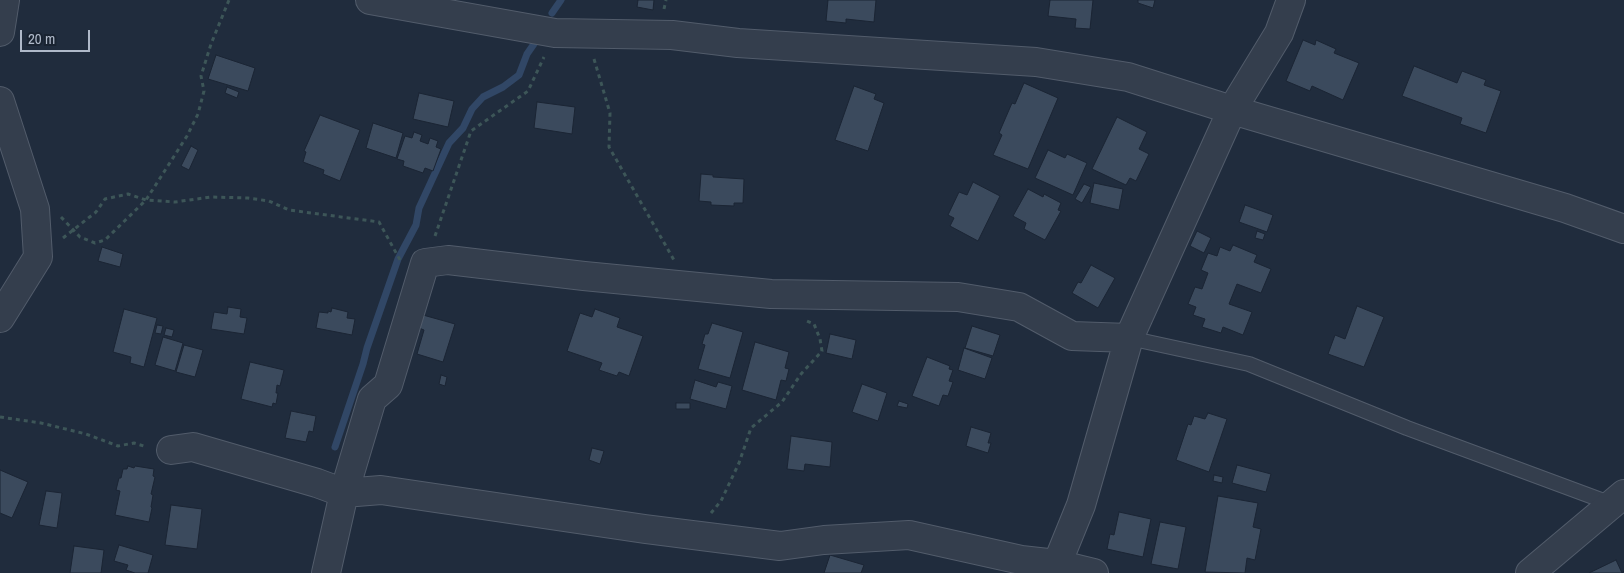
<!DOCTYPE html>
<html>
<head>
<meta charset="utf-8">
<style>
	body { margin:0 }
	#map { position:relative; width:1624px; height:573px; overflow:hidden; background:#202c3d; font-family:"Archivo Narrow",sans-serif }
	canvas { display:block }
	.scale { position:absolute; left:20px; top:30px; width:70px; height:22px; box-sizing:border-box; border:2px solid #afb9c9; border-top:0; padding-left:6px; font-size:15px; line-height:18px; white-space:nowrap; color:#afb9c9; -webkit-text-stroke:4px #192331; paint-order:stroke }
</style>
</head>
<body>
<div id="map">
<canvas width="1624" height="573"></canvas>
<div class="scale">20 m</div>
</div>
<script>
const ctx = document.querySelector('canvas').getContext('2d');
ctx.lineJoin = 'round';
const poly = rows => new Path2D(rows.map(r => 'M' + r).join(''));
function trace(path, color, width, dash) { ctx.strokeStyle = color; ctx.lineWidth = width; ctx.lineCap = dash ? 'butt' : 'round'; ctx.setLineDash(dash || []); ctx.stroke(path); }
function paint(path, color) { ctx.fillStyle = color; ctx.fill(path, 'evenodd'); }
trace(poly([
	[552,13,561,0],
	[335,447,363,364,367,348,398,259,416,225,419,208,449,143,463,128,472,109,483,97,503,87,519,75,527,54,536,41]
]), '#314766', 7);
const building = poly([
	[638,0,654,0,653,10,637,7,638,0],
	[828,0,876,0,874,22,846,19,846,23,826,21,828,0],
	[1050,0,1093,0,1090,29,1075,28,1076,19,1048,16,1050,0],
	[1138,0,1155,0,1153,8,1138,3,1138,0],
	[1303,40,1315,45,1316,40,1336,49,1334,53,1359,63,1343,100,1312,86,1310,91,1286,81,1303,40],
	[216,55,255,68,248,91,208,79,216,55],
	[1414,66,1457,83,1462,71,1486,80,1484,85,1501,91,1486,133,1460,124,1462,118,1402,96,1414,66],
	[1024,83,1058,98,1028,169,993,155,1002,135,999,133,1012,103,1015,104,1024,83],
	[854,86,876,94,874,99,884,103,868,151,835,140,854,86],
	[227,87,239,92,237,98,225,93,227,87],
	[419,93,454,101,448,127,413,119,419,93],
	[537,102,575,107,572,134,534,128,537,102],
	[320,115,360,130,340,181,323,174,324,170,303,162,306,152,304,151,320,115],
	[1117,117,1147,132,1139,149,1149,154,1136,181,1130,178,1126,185,1092,169,1117,117],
	[373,123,403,133,396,158,366,148,373,123],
	[414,132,422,135,420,141,428,144,430,138,438,141,436,147,441,149,433,171,425,168,423,173,403,166,404,161,397,159,405,136,412,138,414,132],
	[191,146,198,150,189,170,181,166,191,146],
	[1048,150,1065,158,1067,154,1087,163,1073,195,1035,178,1048,150],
	[701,174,713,175,713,177,744,179,743,203,734,203,734,206,711,205,711,202,699,201,701,174],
	[973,182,1000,196,978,241,950,226,954,218,948,215,959,192,967,195,973,182],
	[1094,183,1123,189,1119,210,1090,203,1094,183],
	[1084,184,1091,187,1082,203,1075,199,1084,184],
	[1028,189,1043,197,1044,194,1061,203,1058,210,1061,211,1045,240,1024,229,1026,223,1013,216,1028,189],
	[1245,205,1273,215,1267,232,1239,222,1245,205],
	[1197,231,1211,238,1204,253,1190,246,1197,231],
	[1257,231,1265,234,1263,240,1255,238,1257,231],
	[1233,245,1257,255,1254,262,1271,269,1261,293,1237,284,1229,304,1252,312,1243,335,1223,327,1221,333,1202,327,1205,319,1193,315,1196,307,1188,304,1195,287,1202,289,1208,273,1201,270,1208,253,1217,256,1220,247,1230,251,1233,245],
	[102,247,123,254,120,267,98,261,102,247],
	[1091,265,1115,278,1098,308,1072,293,1078,282,1081,283,1091,265],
	[1357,306,1384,317,1364,367,1328,354,1335,335,1345,339,1357,306],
	[228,307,241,309,240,317,247,318,244,334,211,329,214,312,227,314,228,307],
	[332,308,348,312,347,318,355,319,352,335,316,328,319,312,328,313,328,311,331,312,332,308],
	[124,309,157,318,144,367,130,363,131,357,113,352,124,309],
	[595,309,620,318,617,327,643,336,629,376,619,372,617,376,599,370,602,363,567,351,580,313,592,317,595,309],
	[423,315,455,324,443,362,417,354,424,330,419,328,423,315],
	[712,323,743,332,730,378,698,369,705,345,702,344,705,334,708,334,712,323],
	[157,325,163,326,161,334,155,333,157,325],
	[972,326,1000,335,993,356,965,348,972,326],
	[166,328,174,330,172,337,164,335,166,328],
	[830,334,856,340,852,359,826,353,830,334],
	[163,337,183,343,175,371,155,365,163,337],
	[755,342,789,352,785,368,789,369,786,381,781,380,776,400,742,390,755,342],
	[184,345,203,350,195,377,176,372,184,345],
	[964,348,992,358,985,379,958,370,964,348],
	[927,357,950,366,949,369,953,370,949,381,953,382,948,396,943,395,939,406,912,396,927,357],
	[250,362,284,370,280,386,277,385,276,393,278,393,276,404,273,403,272,407,241,399,250,362],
	[441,375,447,377,445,386,439,384,441,375],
	[695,380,716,387,718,382,732,386,726,409,690,399,695,380],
	[862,384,887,393,878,421,852,412,862,384],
	[899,401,908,404,907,408,897,406,899,401],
	[676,403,690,403,690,409,676,409,676,403],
	[291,411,316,416,313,432,309,431,306,442,285,438,291,411],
	[1208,413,1227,419,1209,472,1176,460,1188,424,1191,425,1194,416,1205,419,1208,413],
	[971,427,991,433,988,443,991,443,988,453,966,446,971,427],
	[791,436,832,442,830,467,805,464,804,471,787,469,791,436],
	[592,448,604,451,600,464,589,460,592,448],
	[1237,465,1271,474,1266,492,1232,483,1237,465],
	[128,466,134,468,135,466,154,469,153,476,155,477,151,494,153,495,151,507,152,508,149,522,115,515,120,491,116,490,119,478,121,478,123,469,127,469,128,466],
	[0,470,28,482,12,518,0,513,0,470],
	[1214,475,1223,477,1222,483,1213,481,1214,475],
	[46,491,62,493,57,528,39,525,46,491],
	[1218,496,1258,503,1253,527,1261,529,1255,560,1247,558,1245,573,1205,572,1218,496],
	[171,505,202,509,197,549,165,545,171,505],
	[1119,512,1151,519,1143,557,1107,549,1110,534,1114,535,1119,512],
	[1160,522,1186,527,1178,569,1151,564,1160,522],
	[119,545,153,555,148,573,135,573,126,570,128,565,114,561,119,545],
	[74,546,104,550,101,573,70,573,74,546],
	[830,555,864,565,861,573,824,573,830,555],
	[1616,560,1622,573,1624,571,1624,573,1589,573,1616,560]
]);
paint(building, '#3b4a5d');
trace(building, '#1b2534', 1);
const lane = poly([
	[1129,338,1249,364,1407,428,1612,504]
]);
const street = poly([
	[370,0,555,33,672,35,738,43,1036,62,1128,77,1232,110,1565,208,1624,229],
	[0,32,5,0],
	[0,101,35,209,38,257,0,318],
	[171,450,193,447,317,483,344,493,381,490,645,529,780,546,824,540,909,535,1021,560,1057,564,1081,505,1129,338,1232,110,1279,33,1291,0],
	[1057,564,1094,573],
	[326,573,344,493,372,399,388,385,425,263,448,260,584,276,771,294,958,297,1019,307,1072,336,1129,338],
	[1530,573,1624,494]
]);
trace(lane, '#525c6b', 16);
trace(street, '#525c6b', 30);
trace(poly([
	[664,9,666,0],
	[594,59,610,113,609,147,674,260],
	[61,217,80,237,95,243,105,240,146,200,187,136,198,114,204,91,201,76,211,44,229,0],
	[435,236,471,131,528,91,544,57],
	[63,238,96,212,105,199,128,194,146,200,175,202,211,197,248,198,269,201,289,210,379,222,400,260],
	[0,417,41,423,86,434,118,446,134,443,147,447],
	[711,513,721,501,739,463,751,428,782,402,801,374,822,351,820,339,814,324,807,321]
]), '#3d5658', 3, [4, 4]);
trace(lane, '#343e4d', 14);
trace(street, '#343e4d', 28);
</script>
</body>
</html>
